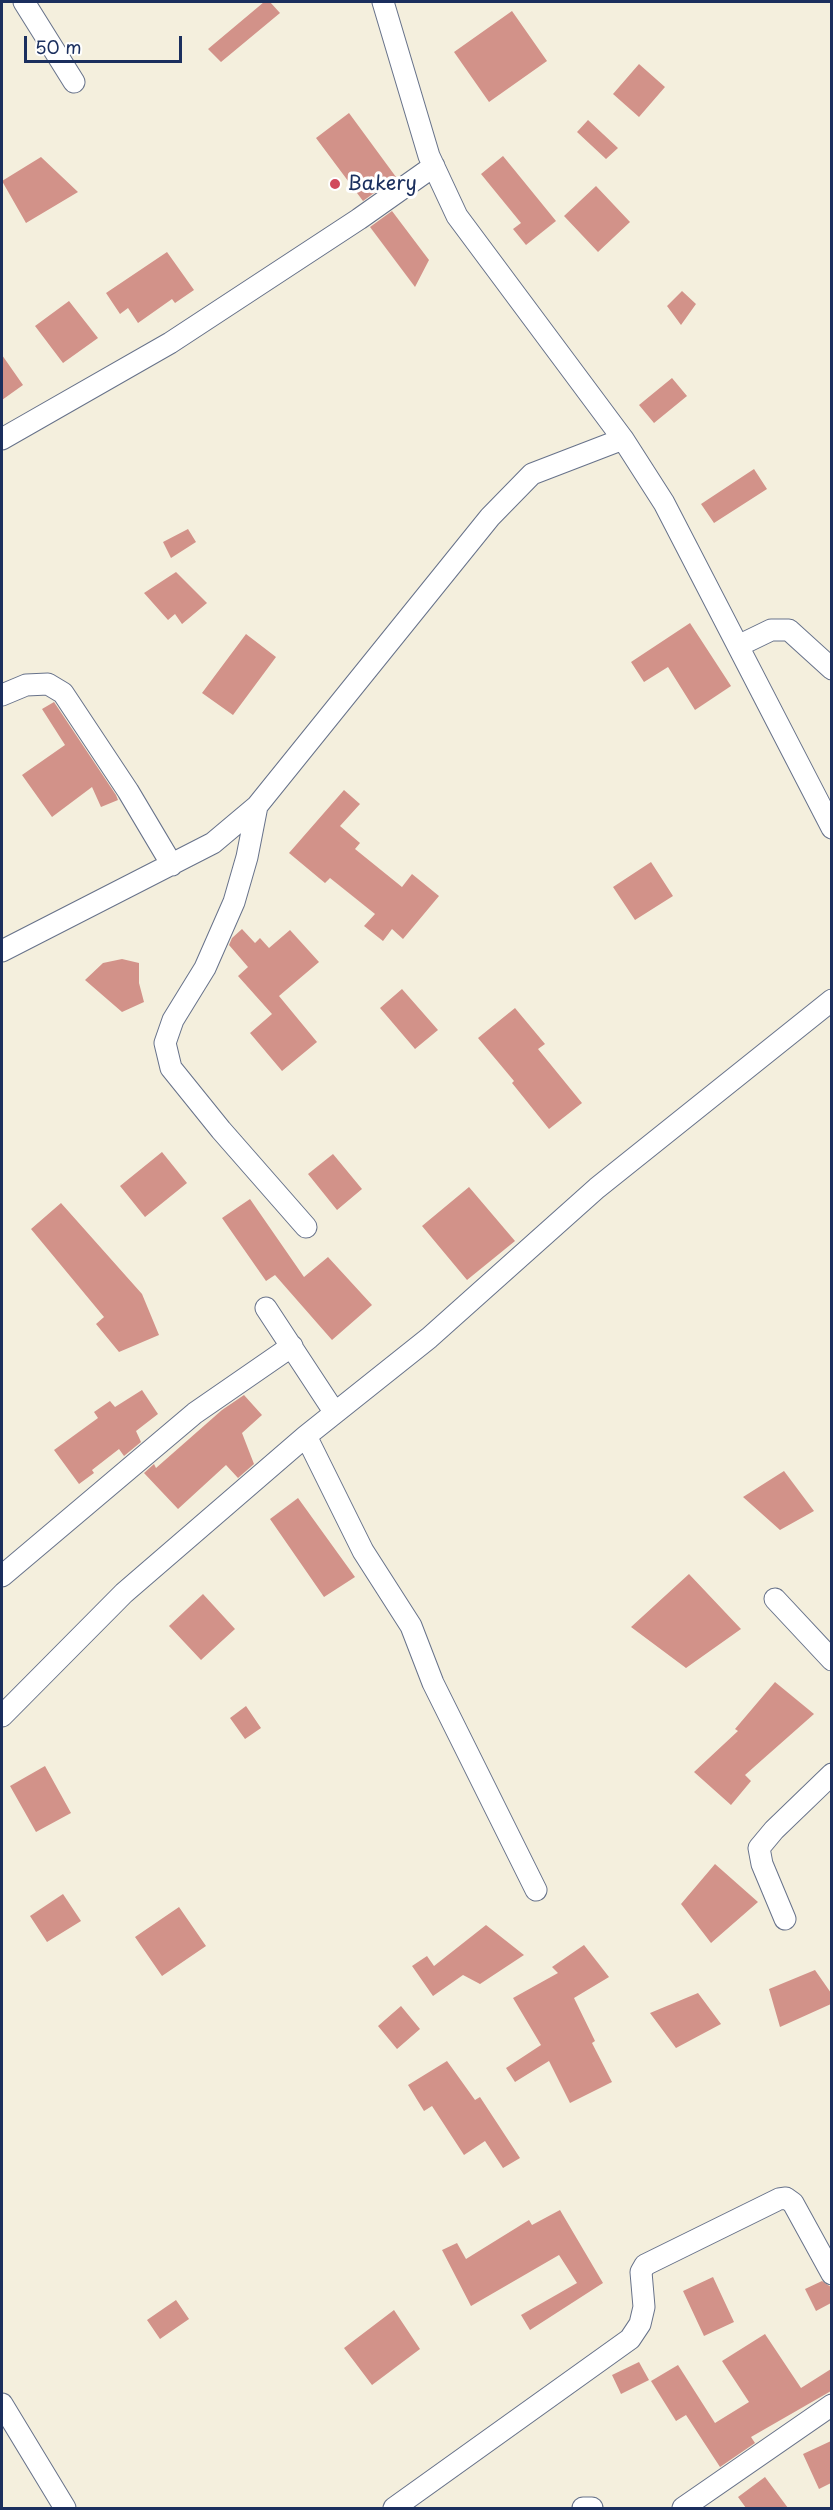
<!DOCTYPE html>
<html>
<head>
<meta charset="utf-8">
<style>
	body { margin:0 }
	#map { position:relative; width:833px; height:2510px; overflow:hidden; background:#f4efdd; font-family:"Playpen Sans",sans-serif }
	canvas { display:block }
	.frame { position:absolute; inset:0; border:3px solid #1b2f5e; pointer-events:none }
	.scale { position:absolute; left:24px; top:36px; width:158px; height:27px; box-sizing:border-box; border:3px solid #1b2f5e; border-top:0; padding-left:8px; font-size:18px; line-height:21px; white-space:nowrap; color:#1b2f5e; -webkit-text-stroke:4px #fff; paint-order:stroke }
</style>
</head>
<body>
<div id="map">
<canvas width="833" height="2510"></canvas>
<div class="frame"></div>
<div class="scale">50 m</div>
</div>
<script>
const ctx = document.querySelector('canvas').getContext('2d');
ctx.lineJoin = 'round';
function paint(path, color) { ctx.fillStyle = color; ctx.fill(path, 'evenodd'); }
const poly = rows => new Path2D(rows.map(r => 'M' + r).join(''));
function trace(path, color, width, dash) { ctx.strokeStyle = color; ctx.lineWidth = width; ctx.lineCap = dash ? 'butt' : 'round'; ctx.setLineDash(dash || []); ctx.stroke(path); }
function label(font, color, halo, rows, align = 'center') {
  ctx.font = font + ' "Playpen Sans",sans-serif'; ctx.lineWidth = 6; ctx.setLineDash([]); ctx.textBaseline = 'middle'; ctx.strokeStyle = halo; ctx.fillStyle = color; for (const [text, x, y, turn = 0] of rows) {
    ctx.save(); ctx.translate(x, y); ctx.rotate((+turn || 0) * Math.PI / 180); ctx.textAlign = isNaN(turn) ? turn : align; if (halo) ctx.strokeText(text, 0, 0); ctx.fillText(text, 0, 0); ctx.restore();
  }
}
paint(poly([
	[264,2,270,2,280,13,221,62,208,49],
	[512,11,547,61,489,102,454,52],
	[639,64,665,87,639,117,613,94],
	[349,113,396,177,363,201,316,138],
	[588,120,618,148,606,159,577,132],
	[503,156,556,221,526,245,513,229,521,223,481,174],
	[41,157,78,192,26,223,2,181],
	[596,186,630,222,598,252,564,216],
	[392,211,429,260,415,287,370,227],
	[167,252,194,290,175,303,172,299,138,323,128,308,120,314,106,293],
	[682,291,696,304,681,325,667,306],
	[69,301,98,338,63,363,35,326],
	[2,355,23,385,2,400],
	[672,378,687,396,654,423,639,405],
	[754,469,767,489,714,523,701,504],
	[188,529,196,542,171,558,163,542],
	[176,572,207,603,182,624,175,614,168,620,144,593],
	[690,623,731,686,695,710,668,667,644,682,631,662],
	[246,634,276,657,233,715,202,693],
	[54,702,116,795,118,800,101,807,92,787,52,817,22,775,65,745,42,709],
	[344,790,360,804,340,826,360,843,355,849,402,887,412,874,439,896,403,939,392,929,383,941,364,926,375,914,330,878,325,883,289,853],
	[651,862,673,896,635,920,613,887],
	[242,929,255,943,260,938,269,948,290,930,319,962,279,996,317,1042,282,1071,250,1033,272,1014,238,976,248,967,229,945,232,938],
	[122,959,139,963,139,983,144,1002,122,1012,85,980,103,963],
	[402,989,438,1030,415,1049,380,1008],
	[515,1008,545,1044,538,1049,582,1103,549,1129,512,1083,514,1081,478,1038],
	[162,1152,187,1183,145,1217,120,1186],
	[333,1154,362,1189,337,1210,308,1174],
	[469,1187,515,1241,467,1280,422,1226],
	[250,1199,304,1277,328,1257,372,1305,332,1340,275,1275,266,1281,222,1218],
	[61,1203,142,1294,159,1335,119,1352,96,1324,104,1317,31,1229],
	[142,1390,158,1414,136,1431,141,1442,124,1456,119,1449,92,1470,94,1473,79,1484,54,1450,98,1418,94,1412,110,1401,115,1407],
	[244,1395,262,1415,242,1433,254,1464,238,1478,226,1465,178,1509,144,1473,154,1464,156,1468,222,1410],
	[784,1471,814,1511,780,1530,743,1497],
	[298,1498,355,1577,324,1597,270,1519],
	[689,1574,741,1629,686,1668,631,1627],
	[203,1594,235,1629,201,1660,169,1626],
	[775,1682,814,1714,745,1775,751,1781,731,1805,694,1772,738,1731,735,1729],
	[246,1706,261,1728,245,1739,230,1718],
	[45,1766,71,1813,36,1832,10,1786],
	[715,1864,758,1902,711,1943,681,1904],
	[63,1894,81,1921,47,1942,30,1916],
	[179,1907,206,1946,162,1976,135,1937],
	[486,1925,524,1955,480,1984,463,1975,433,1996,412,1966,427,1956,434,1966],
	[584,1945,609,1977,574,1998,595,2041,592,2043,612,2082,570,2103,549,2061,515,2082,506,2068,541,2045,513,1998,558,1973,552,1967],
	[815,1970,831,1993,831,2004,780,2027,769,1989],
	[698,1993,721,2024,676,2048,650,2013],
	[401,2006,420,2029,397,2049,378,2026],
	[447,2061,475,2100,480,2097,520,2158,503,2168,485,2141,464,2155,432,2106,424,2111,408,2085],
	[560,2210,603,2283,530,2330,521,2315,577,2283,559,2255,471,2306,442,2250,457,2243,466,2259,529,2220,532,2225],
	[713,2277,734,2322,704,2336,683,2291],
	[822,2281,831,2287,831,2303,816,2311,805,2289],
	[176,2300,189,2319,160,2339,147,2320],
	[394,2310,420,2349,372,2385,344,2348],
	[765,2334,801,2388,831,2369,831,2391,751,2437,755,2443,720,2467,686,2415,676,2421,651,2381,678,2365,715,2423,749,2402,722,2361],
	[639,2362,649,2380,621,2394,612,2375],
	[831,2441,831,2483,819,2489,803,2454],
	[765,2477,788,2508,746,2508,738,2497]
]), '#d29289');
const street = poly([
	[24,2,74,82],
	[383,2,429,156,457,216,623,439,664,503,832,828],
	[2,439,170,343,359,219,434,166],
	[738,646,771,630,789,630,832,669],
	[2,695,26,685,48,684,63,693,128,791,172,865],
	[257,806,247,857,234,902,205,968,173,1020,165,1043,171,1068,221,1130,306,1227],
	[2,951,213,843,257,806,490,517,532,474,623,439],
	[266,1308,335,1413],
	[306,1436,363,1551,411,1626,433,1683,536,1890],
	[2,1576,195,1413,292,1346],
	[775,1599,832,1660],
	[2,1716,124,1593,306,1436,429,1338,597,1188,832,1000],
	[785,1919,762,1864,759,1848,774,1830,832,1774],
	[2,2404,65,2508],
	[394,2508,630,2339,640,2324,644,2307,641,2272,645,2265,779,2199,786,2198,793,2203,832,2274],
	[583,2508,592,2508],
	[683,2508,832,2405]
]);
trace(street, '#67728a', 23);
trace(street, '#fff', 21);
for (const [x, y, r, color] of [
	[335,184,6,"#d1495b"]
]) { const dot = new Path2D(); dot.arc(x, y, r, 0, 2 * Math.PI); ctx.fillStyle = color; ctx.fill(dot); trace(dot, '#fff', 2); }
label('20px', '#1b2f5e', '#fff', [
	["Bakery",347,184]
], 'left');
</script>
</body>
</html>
